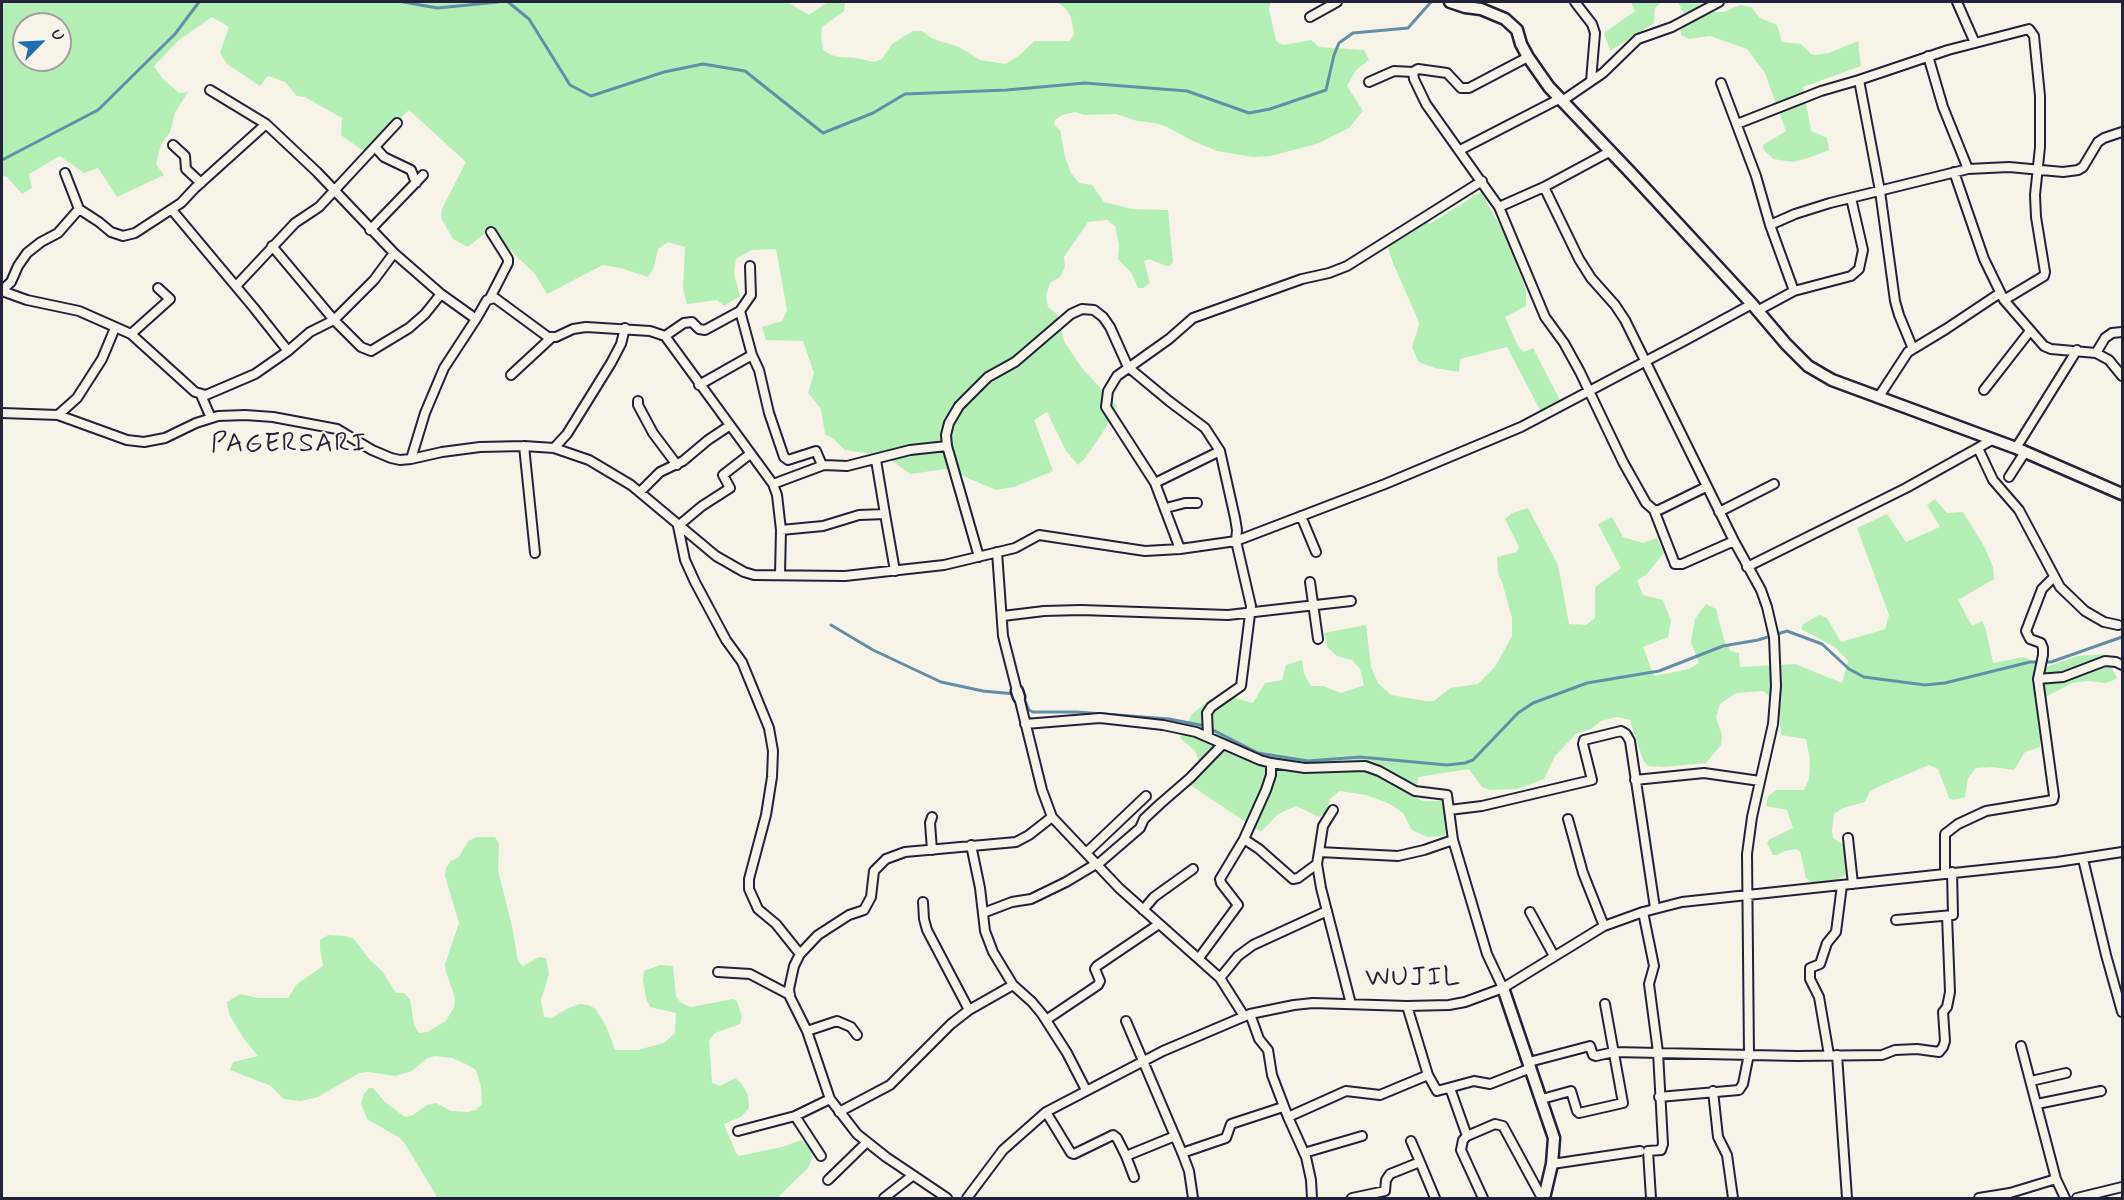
<!DOCTYPE html>
<html>
<head>
<meta charset="utf-8">
<style>
	body { margin:0 }
	#map { position:relative; width:2124px; height:1200px; overflow:hidden; background:#f7f3e8; font-family:Mynerve,sans-serif }
	canvas { display:block }
	.frame { position:absolute; inset:0; border:3px solid #22223b; pointer-events:none }
	.north { position:absolute; left:12px; top:12px; width:60px; height:60px; box-sizing:border-box; background:#f7f3e8; border:2px solid #a29fa3; border-radius:50%; rotate:66deg; font-size:16px; font-weight:700; line-height:24px; text-align:center; color:#22223b }
	.north::after { content:''; display:block; margin:auto; width:21px; height:27px; background:#1f6fb2; clip-path:polygon(50% 0,100% 100%,50% 72%,0 100%) }
</style>
</head>
<body>
<div id="map">
<canvas width="2124" height="1200"></canvas>
<div class="frame"></div>
<div class="north">U</div>
</div>
<script>
const ctx = document.querySelector('canvas').getContext('2d');
ctx.lineJoin = 'round';
function paint(path, color) { ctx.fillStyle = color; ctx.fill(path, 'evenodd'); }
const poly = rows => new Path2D(rows.map(r => 'M' + r).join(''));
function trace(path, color, width, dash) { ctx.strokeStyle = color; ctx.lineWidth = width; ctx.lineCap = dash ? 'butt' : 'round'; ctx.setLineDash(dash || []); ctx.stroke(path); }
function label(font, color, halo, rows, align = 'center') {
  ctx.font = font + ' Mynerve,sans-serif'; ctx.lineWidth = 4.5; ctx.setLineDash([]); ctx.textBaseline = 'middle'; ctx.strokeStyle = halo; ctx.fillStyle = color; for (const [text, x, y, turn = 0] of rows) {
    ctx.save(); ctx.translate(x, y); ctx.rotate((+turn || 0) * Math.PI / 180); ctx.textAlign = isNaN(turn) ? turn : align; if (halo) ctx.strokeText(text, 0, 0); ctx.fillText(text, 0, 0); ctx.restore();
  }
}
paint(poly([
	[2,2,787,2,809,15,828,2,845,2,844,11,822,27,821,35,823,50,831,55,839,57,856,58,874,62,882,59,892,44,913,31,922,31,933,39,959,47,980,60,1006,64,1020,55,1034,41,1070,41,1074,34,1071,17,1066,9,1057,2,1271,2,1269,9,1276,41,1283,45,1311,40,1319,47,1364,50,1369,60,1356,70,1347,86,1363,111,1349,128,1319,143,1271,156,1253,157,1217,151,1193,141,1167,127,1155,123,1137,121,1116,114,1084,115,1075,112,1062,115,1055,120,1054,125,1060,130,1065,157,1071,173,1079,183,1092,185,1104,202,1132,209,1168,210,1173,262,1170,266,1166,266,1149,259,1144,261,1150,283,1143,288,1138,288,1131,272,1118,259,1119,244,1115,226,1107,220,1088,222,1086,225,1064,257,1065,267,1060,277,1050,283,1046,295,1048,307,1057,314,1065,343,1082,368,1117,406,1103,432,1086,457,1078,465,1066,451,1047,412,1034,420,1053,471,1014,487,996,490,946,469,910,474,886,456,845,450,834,439,825,434,821,409,808,393,814,373,803,341,766,340,762,327,782,321,787,310,776,249,751,250,736,259,734,274,740,296,724,306,717,300,687,304,683,289,685,247,668,242,658,249,654,267,648,277,620,268,603,265,547,294,535,274,507,247,485,233,468,247,453,239,441,218,442,209,466,162,409,110,369,148,362,150,341,135,342,118,305,97,297,96,285,82,268,76,260,86,227,64,220,53,229,27,212,17,179,40,154,66,163,79,179,93,188,92,175,113,170,132,161,145,156,164,164,175,117,197,98,168,84,173,60,156,29,174,32,188,22,194,7,177,2,176],
	[24,24,60,24,60,60,24,60],
	[1631,2,1661,2,1655,8,1654,23,1610,51,1604,33,1635,11],
	[1678,2,1701,4,1713,12,1724,12,1740,5,1751,7,1760,18,1777,25,1782,42,1801,44,1811,54,1815,55,1829,53,1858,41,1861,66,1803,87,1811,131,1827,138,1829,150,1811,157,1793,162,1773,159,1764,150,1763,145,1786,131,1765,73,1747,49,1710,36,1689,39,1681,35,1680,18,1684,14],
	[1481,192,1505,235,1526,290,1526,306,1505,317,1518,346,1524,352,1533,348,1561,402,1541,412,1507,347,1460,359,1459,372,1435,368,1421,363,1418,361,1412,347,1419,325,1418,320,1393,263,1385,238,1396,228,1424,215,1429,224],
	[1935,499,1947,513,1963,512,1984,546,1993,567,1994,579,1958,600,1972,626,1982,621,1986,630,1993,663,2024,657,2046,667,2078,656,2103,654,2117,677,2114,680,2105,683,2088,681,2072,683,2040,700,2040,747,2025,752,2014,770,1992,767,1976,768,1968,778,1965,797,1953,800,1949,798,1938,769,1929,765,1880,786,1870,791,1865,802,1843,808,1834,814,1832,831,1833,838,1844,845,1848,867,1846,875,1835,880,1815,884,1806,878,1800,851,1796,849,1785,851,1777,855,1773,855,1767,843,1770,839,1793,828,1787,810,1766,806,1768,796,1776,790,1804,790,1809,779,1810,760,1806,739,1781,735,1778,703,1763,691,1736,693,1720,704,1716,717,1722,736,1721,745,1706,763,1663,767,1648,766,1643,760,1630,720,1617,717,1601,721,1591,729,1577,733,1555,756,1544,779,1517,789,1490,790,1482,787,1469,769,1418,777,1416,798,1423,801,1443,801,1447,825,1445,835,1442,836,1427,837,1412,830,1403,813,1390,804,1366,795,1340,791,1330,799,1326,812,1319,817,1296,806,1278,814,1261,832,1181,779,1199,761,1195,751,1180,738,1192,714,1211,699,1232,697,1253,703,1265,683,1282,680,1286,665,1302,660,1304,674,1311,686,1323,686,1341,693,1364,685,1360,669,1352,660,1337,656,1328,648,1324,633,1366,625,1371,667,1378,683,1391,695,1425,701,1434,701,1450,688,1478,684,1495,667,1512,636,1512,618,1502,582,1498,574,1497,557,1517,552,1519,547,1505,519,1512,513,1528,508,1558,565,1569,624,1586,625,1595,618,1595,587,1621,568,1598,524,1612,517,1623,537,1643,543,1657,538,1664,553,1646,575,1637,580,1643,595,1663,600,1671,621,1668,637,1643,647,1654,676,1689,669,1699,663,1691,642,1695,619,1706,604,1716,609,1724,640,1731,651,1739,653,1740,667,1795,664,1842,683,1848,661,1835,647,1801,629,1803,624,1819,615,1827,618,1841,642,1885,629,1889,615,1857,528,1887,514,1906,542,1940,527,1927,505],
	[477,837,495,837,499,844,498,870,512,926,518,961,523,966,539,957,546,958,549,974,541,1000,544,1017,552,1018,566,1009,580,1004,588,1005,596,1009,607,1028,615,1050,638,1050,664,1043,675,1033,676,1013,650,1007,646,998,643,980,644,971,660,965,673,966,676,996,681,1003,691,1007,733,999,737,1001,742,1017,740,1024,715,1033,709,1040,712,1083,720,1086,735,1078,741,1083,748,1095,749,1108,741,1117,724,1124,736,1153,739,1156,782,1147,801,1140,808,1144,813,1157,808,1168,779,1196,780,1198,435,1198,436,1195,405,1144,400,1138,367,1119,361,1103,364,1094,369,1088,373,1088,385,1102,405,1117,413,1115,427,1105,436,1103,451,1111,468,1112,476,1110,482,1104,481,1086,476,1070,468,1065,452,1058,434,1056,426,1059,412,1071,395,1076,368,1072,359,1073,318,1097,301,1101,284,1099,271,1086,230,1070,233,1062,258,1056,244,1039,229,1014,227,1002,240,994,258,998,288,998,297,984,323,966,320,949,320,940,328,935,346,936,354,939,370,960,382,971,396,993,404,993,410,999,414,1025,419,1033,427,1032,446,1021,454,1007,455,998,446,972,445,964,459,923,445,876,446,868,451,861,459,857,468,841]
]), '#b3efb4');
trace(poly([
	[403,2,438,8,498,2],
	[508,2,529,19,570,85,591,96,664,72,703,64,745,71,823,133,873,113,905,94,1007,90,1085,83,1187,91,1249,113,1270,109,1326,90,1334,55,1339,43,1353,33,1408,28,1431,2],
	[2,160,98,110,175,34,199,2],
	[831,625,873,650,941,682,983,691,1015,694],
	[1023,696,1029,710,1033,712,1077,712,1169,719,1205,726,1258,753,1308,761,1360,757,1447,765,1465,763,1473,760,1518,713,1533,703,1587,683,1659,671,1723,646,1758,640,1787,631,1822,644,1849,669,1864,677,1925,685,1945,683,2030,662,2051,662,2122,637]
]), '#638ea8', 3);
const street = poly([
	[1575,2,1592,24,1595,33,1591,81],
	[1957,2,1975,43],
	[1310,17,1337,2],
	[1928,56,1943,107,1968,169],
	[1413,72,1414,79,1426,104,1499,207,1545,317,1564,343,1580,372,1623,462,1646,503,1654,510,1659,510,1706,487],
	[1369,82,1394,71,1413,72,1418,69,1447,73,1461,88,1469,88,1528,57],
	[1721,83,1756,176,1770,225],
	[1562,101,1603,73,1638,39,1672,27,1719,2],
	[266,124,317,172,394,253,441,294,476,319,444,368,425,413,411,459],
	[1737,124,1821,91,1859,80],
	[173,145,185,156,186,169,201,183],
	[375,147,384,157,411,170,416,183],
	[1460,150,1559,99],
	[1954,172,1984,259,2004,300,2044,346,2051,349,2096,353,2109,360,2122,376],
	[65,173,79,209],
	[1544,187,1579,259,1591,278,1615,305,1625,320,1734,541,1761,590,1767,607,1774,637,1776,686,1773,724,1752,817,1747,854,1749,1054,1743,1084,1739,1090,1659,1097],
	[1499,207,1544,187,1611,151],
	[172,210,254,308,288,351],
	[370,230,423,175],
	[272,246,334,320,374,280,394,253],
	[236,286,295,223,319,207,397,123],
	[2,290,11,282,18,266,27,253,41,242,58,233,79,209,99,222,111,232,123,236,135,233,181,203,195,188,266,124,210,90],
	[2,291,27,300,79,311,131,334,195,392,206,395,255,374,288,351,310,332,334,320,361,347,371,351,409,328,425,314,441,294],
	[1794,291,1851,276,1859,269,1863,250,1851,198],
	[490,298,508,263,508,259,491,232],
	[740,311,752,355],
	[1757,311,1794,291,1770,225,1795,214,1830,203,1968,169,2009,167,2063,172,2078,170,2083,167,2098,142,2104,138,2122,132],
	[476,319,487,300,495,298,548,337,556,337,573,329,586,327,650,331,665,336,773,484,777,495,781,530,780,574],
	[131,334,170,299,158,288],
	[665,336,684,323,692,322,699,329,705,330,740,311,751,295,750,266],
	[1913,349,1899,315,1895,301,1880,191,1859,80,1948,50,2029,29,2034,36,2040,96,2040,147,2035,195,2036,217,2045,272,2044,276,2004,300],
	[2096,353,2105,338,2112,333,2122,332],
	[511,375,552,337],
	[699,385,752,355,759,370,769,413,784,457,788,460,816,451,822,465],
	[1984,390,2030,331],
	[201,395,211,418],
	[1878,398,1908,352,1946,329,2000,293],
	[638,401,638,405,653,433,677,465],
	[2,413,58,415,127,440,144,442,165,438,196,423,218,416,245,415,273,417,337,429,372,450,391,458,400,460,411,459,442,452,480,447,524,446,554,448,589,460,631,485,716,556,744,572,754,575,845,576,944,565,1015,548,1039,535,1145,551,1180,549,1236,541,1385,484,1521,427,1684,341,1752,304],
	[58,415,77,398,102,359,115,328],
	[524,446,535,553],
	[554,448,567,434,611,363,621,344,625,328],
	[1978,448,1993,480,2019,510,2060,587,2085,611,2104,622,2118,625],
	[2016,448,2077,350],
	[750,454,723,475,730,488,702,506,678,526,685,560,695,582,726,640,742,662,769,728,773,751,772,777,766,815,749,879,749,889,758,909,776,924,800,954],
	[876,460,885,514],
	[2009,477,2025,452],
	[1155,483,1220,451],
	[773,484,824,465,847,466,910,450,947,446],
	[640,492,660,472,683,461,708,440,729,426],
	[1166,508,1185,503,1197,503],
	[1654,510,1675,564,1682,564,1734,541],
	[1719,512,1774,484],
	[1301,516,1316,552],
	[781,530,823,526,859,515,885,514,895,571],
	[1180,549,1155,483,1106,407,1108,391,1117,376,1169,339,1193,318,1302,279,1329,273,1347,266,1482,181],
	[997,552,1003,636,1017,691],
	[979,557,947,446,946,435,949,423,959,406,988,377,1015,362,1071,314,1082,309,1094,310,1103,317,1110,327,1128,367,1169,401,1205,428,1220,451,1235,518,1237,530,1236,541,1251,606,1241,686,1211,707,1207,713,1208,736],
	[1747,567,1906,488,1992,440],
	[1310,582,1318,639],
	[1003,616,1044,611,1081,610,1228,615,1351,601],
	[2038,679,2043,655,2043,648,2041,643,2030,639,2026,631,2042,589,2054,577],
	[1019,697,1042,790,1052,817,1119,888,1220,978,1244,1016],
	[1025,724,1100,718,1163,725,1196,732,1260,760,1271,763,1305,768,1365,766,1379,771,1415,791,1447,795,1453,840],
	[1635,780,1704,773,1760,781],
	[1449,810,1482,806,1592,780,1583,744,1584,740,1621,731,1626,734,1630,741,1655,908],
	[1568,819,1583,873,1604,926],
	[1848,838,1853,884],
	[1244,839,1266,790,1271,775,1271,763],
	[971,845,980,888,985,931,993,952,1013,985,1032,1002,1042,1014,1067,1053,1086,1090],
	[932,850,930,823,932,817],
	[1319,852,1323,826,1333,810],
	[1086,853,1146,796],
	[2083,859,2106,955,2122,1012],
	[1097,865,1140,828,1144,819,1160,804,1190,778,1223,744],
	[1945,873,1945,834,1958,824,1986,811,2053,800,2054,796,2038,679,2063,677,2105,661,2116,662,2122,665],
	[923,902,924,919,927,930,969,1010,1013,985],
	[1143,910,1154,897,1193,869],
	[1530,912,1554,956],
	[1643,912,1654,966,1649,984,1658,1052,1663,1144,1661,1150,1648,1151,1651,1198],
	[983,913,1012,902,1031,899,1066,882,1096,864],
	[1896,920,1953,915,1952,872],
	[1199,958,1238,905,1221,883,1220,879,1244,839,1259,849,1293,879,1298,878,1317,864],
	[718,972,750,974,790,995],
	[1220,978,1238,956,1253,945,1327,911],
	[1351,1004,1321,888,1317,864,1319,852,1398,856,1424,850,1453,840,1487,954,1503,988],
	[1250,1014,1259,1039,1268,1050,1272,1075,1288,1117,1346,1091,1380,1095,1428,1075,1407,1006],
	[1046,1020,1098,985,1100,981,1095,969,1097,966,1159,924],
	[1126,1021,1183,1155,1189,1171,1193,1198],
	[807,1031,837,1021,851,1027,857,1035],
	[2021,1046,2056,1179],
	[1829,1055,1819,997,1810,979,1810,968,1820,964,1827,943,1836,932,1842,885],
	[1837,1055,1847,1198],
	[1529,1062,1590,1046,1593,1055,1596,1056,1614,1052,1797,1056,1882,1055,1895,1050,1917,1049,1939,1052,1943,1047,1945,1041,1943,1012,1947,1007,1950,992,1947,916],
	[1428,1075,1437,1091,1474,1081,1490,1084,1531,1068],
	[2031,1081,2066,1073],
	[1450,1088,1467,1136,1495,1124,1503,1126,1542,1198],
	[1713,1091,1718,1137,1727,1155,1733,1198],
	[1542,1099,1571,1091,1577,1111,1579,1113,1623,1103,1605,1004],
	[2037,1104,2101,1091],
	[839,1112,890,1085,951,1024,969,1010],
	[1046,1112,1071,1153,1074,1154,1113,1135,1117,1138,1126,1156,1175,1136],
	[795,1116,821,1156],
	[1288,1117,1306,1157,1311,1180,1312,1198],
	[738,1131,795,1116,830,1099],
	[1467,1136,1463,1140,1461,1150,1483,1198],
	[1411,1141,1420,1162],
	[1182,1153,1223,1139,1226,1138,1231,1124,1283,1107],
	[1304,1153,1362,1136],
	[1126,1156,1134,1177],
	[1552,1164,1640,1151],
	[828,1180,867,1142],
	[884,1198,912,1176],
	[947,1198,886,1157,857,1134,830,1099,807,1031,790,997,789,989,794,966,800,954,818,935,849,915,864,910,871,897,874,871,886,859,905,852,1016,842,1029,835,1052,817],
	[967,1198,1003,1150,1046,1112,1163,1051,1250,1014,1294,1005,1313,1003,1407,1006,1449,1005,1465,1002,1503,988,1604,926,1643,912,1682,902,2057,862,2122,852],
	[1352,1198,1385,1191,1386,1180,1390,1174,1420,1162,1435,1198],
	[1979,1198,2010,1193,2056,1179,2065,1198],
	[2077,1198,2122,1187]
]);
const secondary = poly([
	[1450,2,1465,7,1481,9,1505,19,1517,30,1521,44,1528,57,1549,87,1630,172,1752,304,1786,344,1808,366,1832,380,2016,448,2122,494],
	[1017,691,1019,697],
	[1503,988,1554,1138,1552,1164,1544,1198]
]);
trace(street, '#22223b', 12);
trace(secondary, '#22223b', 15);
trace(street, '#f7f3e8', 8);
trace(secondary, '#f7f3e8', 10);
ctx.letterSpacing = '1.5px';
label('27px', '#22223b', '#f7f3e8', [
	["PAGERSARI",289,445],
	["WUJIL",1413,979]
]);
ctx.letterSpacing = '0px';
</script>
</body>
</html>
